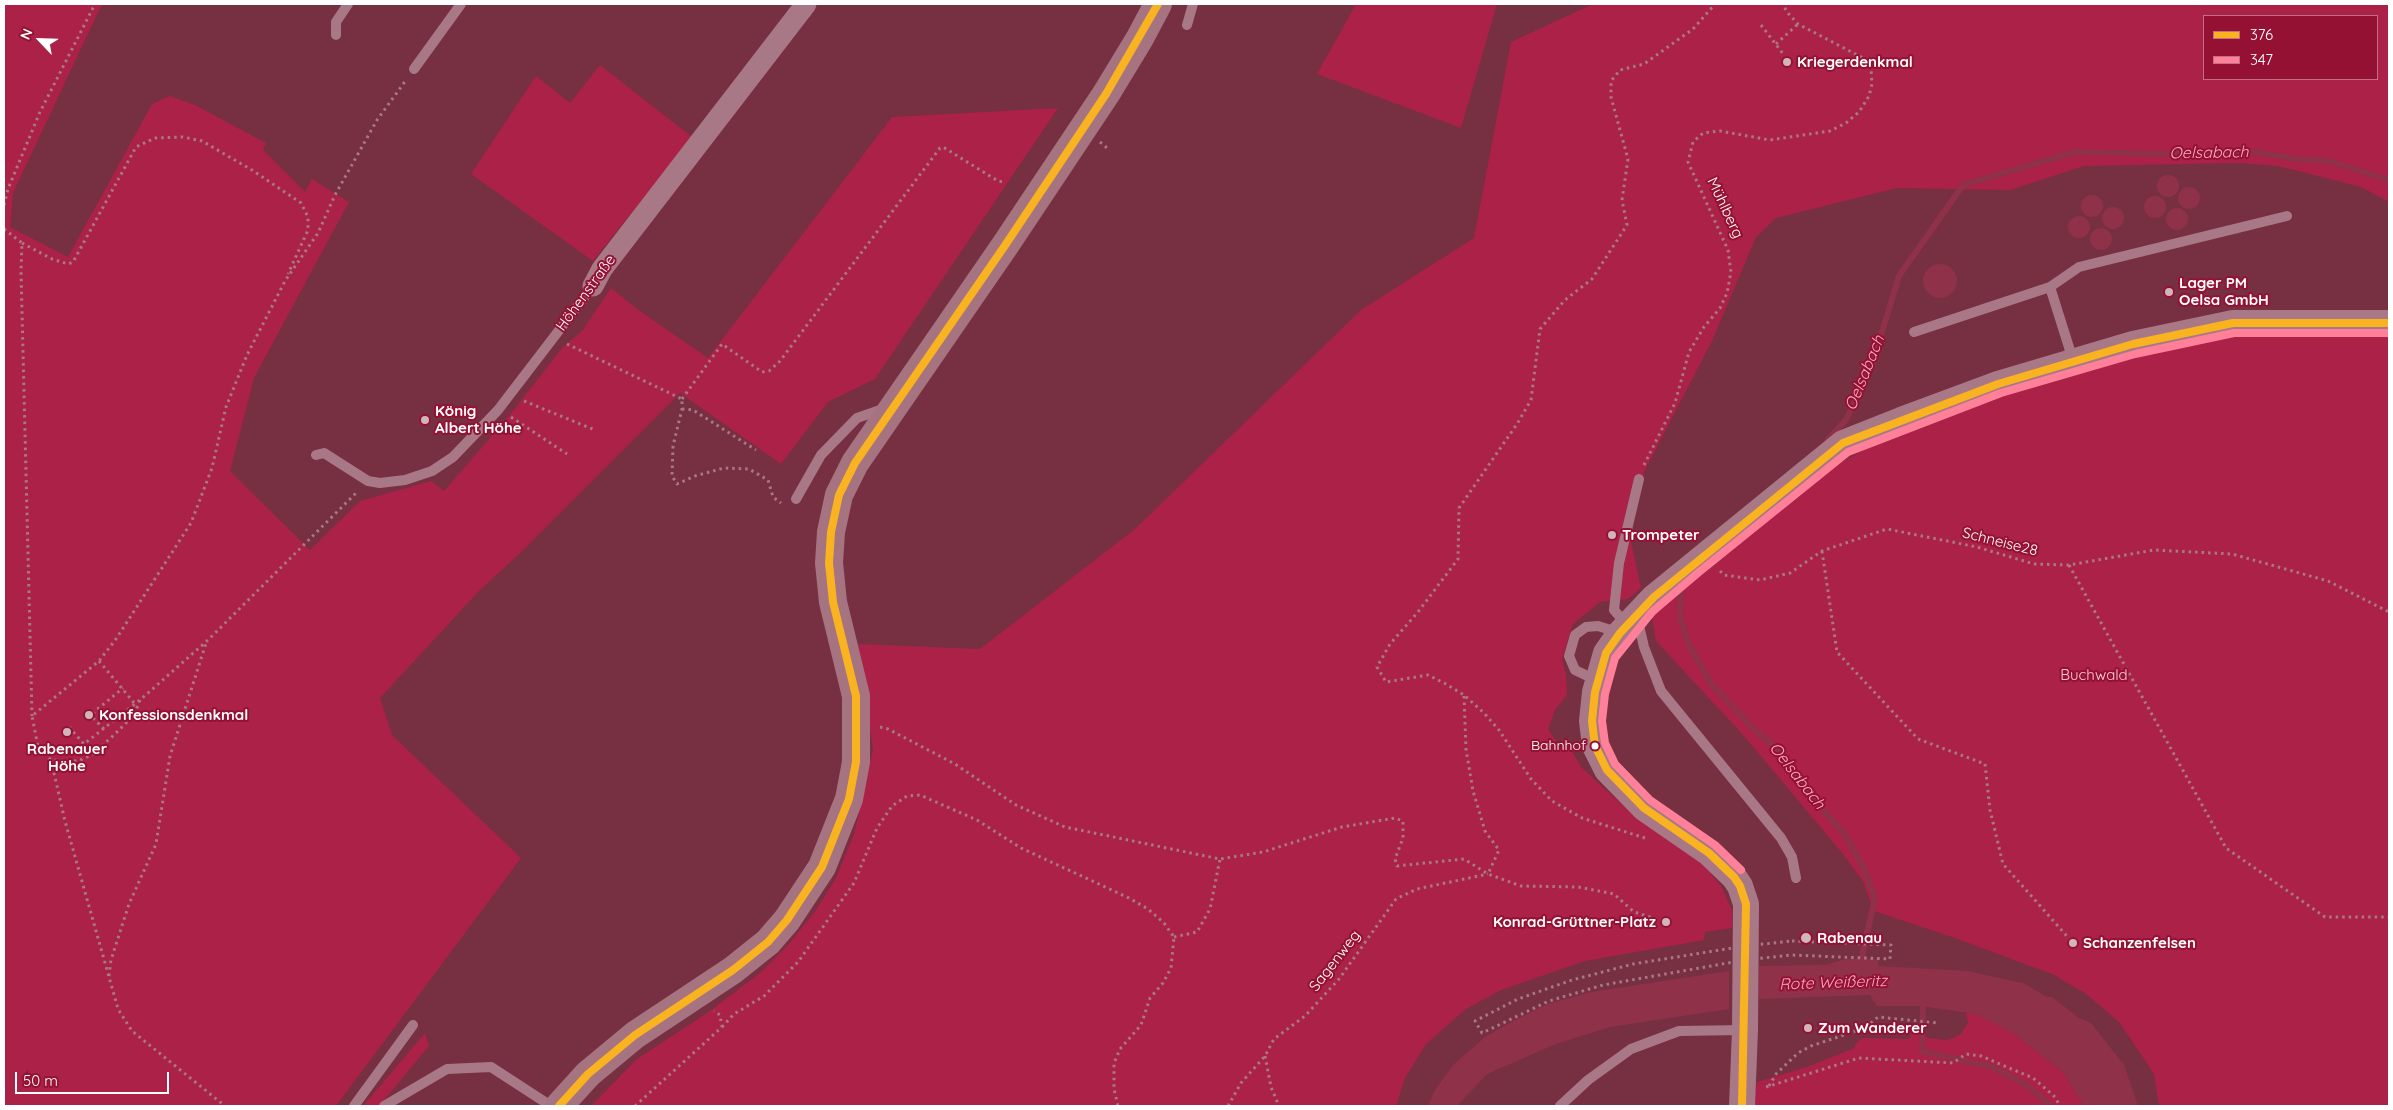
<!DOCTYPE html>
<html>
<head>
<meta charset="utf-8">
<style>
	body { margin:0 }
	#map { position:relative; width:2393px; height:1110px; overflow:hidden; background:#772f42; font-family:Quicksand,sans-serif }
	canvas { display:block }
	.frame { position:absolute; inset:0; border:5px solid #fff; pointer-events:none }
	.legend { position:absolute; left:2203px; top:15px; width:175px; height:65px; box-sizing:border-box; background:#951134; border:1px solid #bf7085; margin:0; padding:6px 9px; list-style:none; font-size:15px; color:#fff }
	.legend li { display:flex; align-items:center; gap:10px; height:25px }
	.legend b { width:25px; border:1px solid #bf7085 }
	.north { position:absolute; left:15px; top:15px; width:50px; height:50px; -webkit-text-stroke:4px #951134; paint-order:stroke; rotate:294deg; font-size:14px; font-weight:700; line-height:20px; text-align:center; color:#fff }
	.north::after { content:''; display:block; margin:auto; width:18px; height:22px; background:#fff; clip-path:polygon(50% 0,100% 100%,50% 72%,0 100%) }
	.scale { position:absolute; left:15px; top:1072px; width:154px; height:22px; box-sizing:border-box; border:2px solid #fff; border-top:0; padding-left:6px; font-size:15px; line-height:18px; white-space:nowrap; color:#fff; -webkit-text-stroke:4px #951134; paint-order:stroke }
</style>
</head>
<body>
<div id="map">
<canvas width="2393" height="1110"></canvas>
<div class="frame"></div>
<ul class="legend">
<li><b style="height:6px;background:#f9b220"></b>376</li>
<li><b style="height:6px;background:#ff8098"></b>347</li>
</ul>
<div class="north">N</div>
<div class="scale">50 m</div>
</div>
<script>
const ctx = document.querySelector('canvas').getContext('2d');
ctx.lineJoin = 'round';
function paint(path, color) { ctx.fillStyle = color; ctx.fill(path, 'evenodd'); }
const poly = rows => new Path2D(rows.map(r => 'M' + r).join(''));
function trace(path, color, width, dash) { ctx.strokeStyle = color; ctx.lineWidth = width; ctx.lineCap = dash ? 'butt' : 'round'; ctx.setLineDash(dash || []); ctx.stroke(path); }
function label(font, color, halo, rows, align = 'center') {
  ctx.font = font + ' Quicksand,sans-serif'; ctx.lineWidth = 4; ctx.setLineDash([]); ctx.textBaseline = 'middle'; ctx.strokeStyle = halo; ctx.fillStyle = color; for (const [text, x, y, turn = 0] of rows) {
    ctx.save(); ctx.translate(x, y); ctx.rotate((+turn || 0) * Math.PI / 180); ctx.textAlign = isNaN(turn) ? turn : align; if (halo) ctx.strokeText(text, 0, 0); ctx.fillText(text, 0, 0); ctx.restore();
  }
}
paint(poly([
	[4,4,102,4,13,193,10,227,68,257,152,104,170,96,195,105,266,143,263,150,305,192,312,179,349,202,254,378,230,471,310,550,360,501,431,481,444,491,509,416,563,347,582,331,611,288,637,309,708,358,892,117,1058,108,875,379,828,402,781,464,680,393,518,555,479,591,380,698,392,735,521,858,336,1106,4,1106],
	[1356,4,1497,4,1461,128,1317,74],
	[1593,4,2389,4,2389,202,2361,187,2278,166,2239,163,2084,166,2010,190,1897,188,1776,218,1756,237,1712,341,1644,472,1630,537,1641,588,1628,599,1600,602,1573,624,1562,659,1566,674,1567,695,1555,710,1548,729,1558,744,1571,750,1582,768,1629,811,1710,860,1711,874,1721,886,1732,910,1732,928,1705,932,1704,940,1585,961,1501,990,1466,1009,1426,1044,1405,1078,1396,1106,591,1106,637,1059,707,1013,760,973,788,945,816,910,836,878,854,834,873,750,858,644,980,649,1135,529,1361,310,1474,238,1511,42],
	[2204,16,2377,16,2377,79,2204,79],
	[600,65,692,137,593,261,471,174,536,76,570,103],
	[2389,333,2389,1106,2159,1106,2154,1074,2119,1022,2085,993,2052,974,1952,937,1874,911,1863,881,1843,854,1744,736,1656,641,1652,618,1653,604,1831,468,1864,450,1917,427,1996,397,2126,358,2236,335],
	[1966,1012,1976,1014,2013,1033,2062,1071,2084,1106,1753,1106,1757,1082,1807,1067,1847,1051,1855,1048,1855,1044,1862,1038,1909,1039,1912,1029,1916,1027,1928,1038,1947,1040,1953,1038,1961,1034,1968,1023],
	[425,1033,429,1046,379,1106,363,1106]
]), '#ab2148');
paint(poly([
	'2157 186a11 11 0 1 1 22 0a11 11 0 1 1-22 0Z',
	'2178 198a11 11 0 1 1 22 0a11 11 0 1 1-22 0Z',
	'2081 206a11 11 0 1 1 22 0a11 11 0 1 1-22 0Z',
	'2144 207a11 11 0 1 1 22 0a11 11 0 1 1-22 0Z',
	'2102 218a11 11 0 1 1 22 0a11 11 0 1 1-22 0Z',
	'2166 219a11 11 0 1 1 22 0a11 11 0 1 1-22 0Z',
	'2068 227a11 11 0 1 1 22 0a11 11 0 1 1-22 0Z',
	'2090 239a11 11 0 1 1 22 0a11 11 0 1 1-22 0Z',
	'1923 281a17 17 0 1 1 34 0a17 17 0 1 1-34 0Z',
	[1845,959,1878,959,1878,966,1967,971,2023,983,2047,997,2052,997,2079,1018,2091,1023,2124,1065,2138,1106,2084,1106,2062,1071,2013,1033,1976,1014,1921,1006,1877,1006,1870,995,1759,999,1759,966,1826,965],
	[1729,971,1729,1009,1610,1027,1556,1044,1487,1074,1457,1106,1428,1106,1435,1090,1453,1065,1485,1037,1517,1019,1548,1004,1591,992]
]), '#90314a');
trace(poly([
	[1828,439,1846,420,1872,365,1899,276,1963,185,2075,152,2221,155,2257,152,2296,159,2328,161,2389,180],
	[1681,586,1680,618,1689,645,1711,684,1754,729,1780,751,1798,781,1846,836,1865,871,1875,898,1860,965],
	[1923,1000,1922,1051,1992,1067,2025,1084,2051,1106]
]), '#90314a', 6);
trace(poly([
	[1761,25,1784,55],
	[1776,44,1798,24],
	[1100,142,1107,148],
	[4,205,8,189,40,112,95,4],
	[4,229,22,243,21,271,32,716],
	[22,243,52,259,68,264,73,262,136,147,155,138,183,137,202,141,252,170,301,203,308,217,308,230,288,274],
	[567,344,682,399,682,409,673,446,672,476,677,484,695,476,724,468,749,469,768,480,773,497,781,503],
	[682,399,722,344,762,372,769,371,780,361,940,148,943,147,998,181,1004,182],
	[524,401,595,430],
	[682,409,693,410,756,450],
	[511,417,567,454],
	[1644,465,1675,403,1689,352,1704,327,1720,308,1727,293,1731,272,1728,250,1688,162,1693,142,1703,133,1720,131,1770,140,1830,131,1846,123,1859,112,1869,96,1872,84,1871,69,1863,58,1798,24,1786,11,1784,4],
	[1822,551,1837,652,1918,739,1985,764,1990,810,2003,864,2073,943],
	[2069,565,2226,848,2325,917,2389,917],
	[1720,571,1724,575,1760,580,1790,573,1822,551,1887,529,1977,547,2034,564,2069,565,2154,550,2232,554,2328,581,2389,612],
	[99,661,135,704],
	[1464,696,1466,749,1473,791,1485,831,1499,850,1488,874],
	[140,700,134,715,116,733,92,755,78,761,51,760,38,747,32,716,99,661,116,639,191,523,212,468,226,407,247,355,285,281,318,233,335,195,377,120,406,80],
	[69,727,84,744,140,700,208,640,357,492],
	[880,727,888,729,955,764,1016,805,1065,827,1220,859,1263,852,1342,827,1395,818,1403,821,1403,838,1395,859,1397,866,1464,859,1488,874,1521,886,1578,887,1614,894,1634,912,1666,922],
	[104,729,93,718,94,712,123,688],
	[51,760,65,821,118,1009,132,1031,225,1106],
	[1645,838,1582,818,1552,801,1531,779,1499,730,1484,713,1464,695,1446,684,1428,675,1386,682,1377,667,1390,644,1418,612,1458,559,1459,508,1517,424,1531,400,1540,329,1565,300,1592,279,1627,225,1622,200,1628,159,1611,97,1611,81,1620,70,1644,64,1693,29,1715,4],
	[1174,937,1197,932,1210,909,1220,859],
	[1792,941,1891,945,1890,959,1791,955,1745,960,1603,985,1549,1001,1482,1033,1475,1021,1518,999,1572,980,1633,964,1745,946,1792,941],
	[109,976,111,960,129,904,156,844,170,756,207,640],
	[722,1027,734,1014,764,996,798,962,854,883,877,828,892,806,907,796,920,795,977,820,1021,848,1129,898,1148,909,1164,923,1174,937,1171,968,1163,983,1150,998,1141,1025,1120,1049,1114,1063,1114,1089,1118,1106],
	[1265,1056,1271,1087,1279,1106],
	[1769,1086,1776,1074,1798,1053,1811,1046,1865,1028,1878,1017,1938,1023],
	[1766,1087,1859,1058,1953,1063,1966,1054,1981,1056,2033,1078,2055,1097,2060,1106],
	[635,1106,722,1027,720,1015,714,1011],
	[1228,1106,1241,1083,1265,1056,1274,1039,1305,1016,1339,979,1396,899,1417,889,1488,874]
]), '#a97886', 3, [2.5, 4]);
trace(poly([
	[1187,25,1193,4],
	[336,35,336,22,348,4],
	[414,69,461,4],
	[2050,287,2073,360],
	[1914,332,2050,287,2079,267,2287,216],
	[316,455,324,453,368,481,380,483,405,480,432,471,453,457,498,410,593,286],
	[796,499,821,455,857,418,886,408],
	[1637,617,1644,647,1661,691,1781,838,1792,857,1796,878],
	[1627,625,1614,610,1619,563,1639,479],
	[1598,681,1575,670,1569,656,1575,635,1586,627,1598,626,1620,633],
	[354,1106,413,1025],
	[384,1106,447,1069,491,1067,551,1106],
	[1560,1106,1588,1080,1631,1049,1679,1031,1744,1030]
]), '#a97886', 10);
trace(poly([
	[593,286,602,269,806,4]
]), '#a97886', 21);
trace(poly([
	[1742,1106,1745,1030,1746,904,1740,886,1734,877,1709,853,1644,808,1607,770,1595,746,1592,721,1595,692,1606,653,1620,633,1654,597,1843,443,1901,420,1998,384,2133,344,2233,323,2389,323]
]), '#a97886', 26);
trace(poly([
	[559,1106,588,1074,635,1035,733,970,768,942,787,920,822,867,849,799,856,762,856,696,833,602,829,563,831,532,839,495,855,463,1006,244,1106,94,1140,38,1158,4]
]), '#a67381', 28);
trace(poly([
	[559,1106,588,1074,635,1035,733,970,768,942,787,920,822,867,849,799,856,762,856,696,833,602,829,563,831,532,839,495,855,463,1006,244,1106,94,1158,4],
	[1742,1106,1746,904,1740,886,1734,877,1709,853,1644,808,1607,770,1595,746,1592,721,1595,692,1606,653,1620,633,1654,597,1843,443,1998,384,2133,344,2233,323,2389,323]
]), '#f9b220', 8);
trace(poly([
	[1741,870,1715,845,1650,800,1615,764,1605,743,1602,721,1605,694,1615,658,1652,612,1699,572,1848,452,2001,393,2135,354,2234,333,2389,333]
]), '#ff8098', 8);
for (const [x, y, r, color] of [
	[1787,62,5,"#cfb6bd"],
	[2169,292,5,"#cfb6bd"],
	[425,420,5,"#cfb6bd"],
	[1612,535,5,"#cfb6bd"],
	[89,715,5,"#cfb6bd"],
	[67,732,5,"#cfb6bd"],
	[1595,746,4.5,"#fff"],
	[1666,922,5,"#cfb6bd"],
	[1806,938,6,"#cfb6bd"],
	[2073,943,5,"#cfb6bd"],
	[1808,1028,5,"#cfb6bd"]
]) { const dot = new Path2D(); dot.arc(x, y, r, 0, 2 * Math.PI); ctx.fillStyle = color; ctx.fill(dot); trace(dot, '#951134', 2); }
label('14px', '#fff', '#951134', [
	["Bahnhof",1586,746]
], 'right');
label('bold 15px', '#fff', '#951134', [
	["Kriegerdenkmal",1797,62],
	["Lager PM",2179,283],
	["Oelsa GmbH",2179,300],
	["König",435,411],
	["Albert Höhe",435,428],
	["Trompeter",1622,535],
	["Konfessionsdenkmal",99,715],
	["Rabenauer",67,749,"center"],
	["Höhe",67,766,"center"],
	["Konrad-Grüttner-Platz",1656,922,"right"],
	["Rabenau",1817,938],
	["Schanzenfelsen",2083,943],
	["Zum Wanderer",1818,1028]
], 'left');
label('15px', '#fff', '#951134', [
	["Mühlberg",1725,208,65],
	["Höhenstraße",586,293,-54],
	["Schneise28",2000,542,14],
	["Sagenweg",1335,961,-52]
]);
label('15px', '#fec7d7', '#951134', [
	["Buchwald",2094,675]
]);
label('italic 16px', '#faacc2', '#951134', [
	["Oelsabach",2209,153,-1],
	["Oelsabach",1865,373,-68],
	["Oelsabach",1797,776,52],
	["Rote Weißeritz",1833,983,-2]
]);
</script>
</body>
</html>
